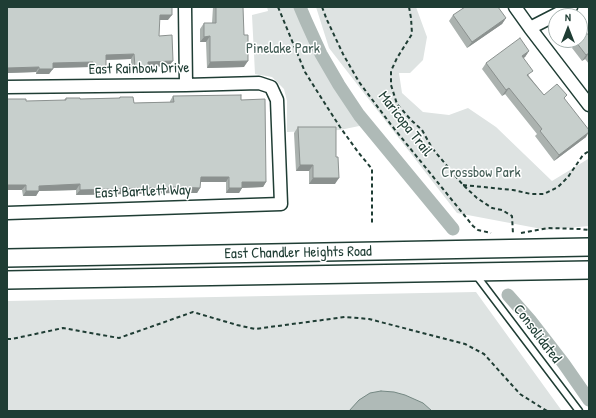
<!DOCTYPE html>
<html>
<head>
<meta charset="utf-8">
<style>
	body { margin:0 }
	#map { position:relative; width:596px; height:418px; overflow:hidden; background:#fff; font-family:"Patrick Hand",sans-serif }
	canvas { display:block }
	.frame { position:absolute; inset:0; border:8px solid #1f3d34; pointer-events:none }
	.north { position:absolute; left:548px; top:8px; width:40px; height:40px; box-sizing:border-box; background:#fff; border:1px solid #a5b1ae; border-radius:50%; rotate:0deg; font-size:11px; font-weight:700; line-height:16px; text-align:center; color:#1f3d34 }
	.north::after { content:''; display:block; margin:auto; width:14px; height:18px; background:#1f3d34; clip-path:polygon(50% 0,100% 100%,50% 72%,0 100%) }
</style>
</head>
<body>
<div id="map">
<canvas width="596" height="418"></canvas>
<div class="frame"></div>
<div class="north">N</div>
</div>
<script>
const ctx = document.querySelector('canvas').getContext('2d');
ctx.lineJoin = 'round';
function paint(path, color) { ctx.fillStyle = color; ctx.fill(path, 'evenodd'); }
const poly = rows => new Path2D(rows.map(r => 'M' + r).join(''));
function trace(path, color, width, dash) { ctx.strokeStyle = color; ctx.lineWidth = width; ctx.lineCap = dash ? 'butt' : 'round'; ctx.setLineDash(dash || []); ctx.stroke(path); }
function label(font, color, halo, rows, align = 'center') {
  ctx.font = font + ' "Patrick Hand",sans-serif'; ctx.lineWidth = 3; ctx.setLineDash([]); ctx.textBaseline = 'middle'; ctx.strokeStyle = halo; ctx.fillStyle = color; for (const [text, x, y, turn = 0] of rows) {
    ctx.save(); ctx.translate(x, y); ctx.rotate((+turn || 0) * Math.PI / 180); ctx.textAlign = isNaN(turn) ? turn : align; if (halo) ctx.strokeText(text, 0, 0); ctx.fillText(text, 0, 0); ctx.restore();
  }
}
paint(poly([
	[267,7,298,7,313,45,343,98,364,125,340,130,287,132,287,101,284,89,272,77,255,74,252,15,268,11],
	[316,7,416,7,427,37,423,60,410,73,399,73,402,93,423,112,449,115,468,108,496,127,552,181,588,159,589,226,547,230,457,213,329,48],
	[476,292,562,411,7,411,7,301]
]), '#dee3e2');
const water = poly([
	[381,391,394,392,405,395,423,403,432,411,349,411,359,400,370,393,381,391]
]);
paint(water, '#afbab7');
trace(water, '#758883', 1);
trace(poly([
	[300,7,306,21,321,54,339,85,359,115,453,229],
	[508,295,530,320,564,364,589,400]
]), '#afbab7', 13);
const service = poly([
	[476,275,579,411]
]);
const minor = poly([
	[185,7,186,85],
	[515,7,530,28,589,105],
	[530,28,571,7],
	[7,87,186,85,259,83,271,87,277,100,281,204,7,213]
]);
const secondary = poly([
	[7,258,589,247],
	[7,280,589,270]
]);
trace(service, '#1f3d34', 9);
trace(minor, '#1f3d34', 15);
trace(secondary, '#1f3d34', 20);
trace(poly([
	[278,7,305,72,322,99,340,127,358,152,372,169,372,225],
	[322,7,327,20,343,54,359,82,392,126,473,226,478,230,491,233],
	[409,7,411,18,412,34,397,58,391,71,391,85,397,104,411,120,422,130,432,148,463,185,477,198,492,208,502,210,512,216,513,234],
	[463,185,513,190,531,194,544,194,558,187,568,177,583,155,589,151],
	[521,233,548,228,580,229,589,230],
	[7,339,12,339,63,328,119,338,193,312,237,325,255,329,345,317,369,319,465,344,484,354,520,394,547,411]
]), '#1f3d34', 2, [4, 3]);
trace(service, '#fff', 6);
trace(minor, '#fff', 12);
trace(secondary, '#fff', 17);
paint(poly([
	[7,7,168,20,159,20,159,36,169,66,148,67,145,72,131,72,131,59,106,60,102,73,90,73,90,67,53,68,49,74,36,74,36,72,7,73],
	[213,7,244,7,243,8,244,67,207,68,206,42,200,42,200,29,204,23,212,23],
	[453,15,506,18,502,24,467,48,449,21],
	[589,33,589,64,585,59,582,61,572,48,576,42],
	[529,51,525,57,523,58,529,76,544,95,567,95,564,98,586,137,554,161,535,136,537,134,505,94,502,96,482,69,486,63],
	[173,96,241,100,266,182,263,187,242,188,239,193,226,193,226,182,200,182,200,188,197,193,174,193,76,195,76,190,39,191,36,196,23,196,22,190,64,100,66,98,80,99,119,98,120,97,134,103,170,102,170,101],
	[298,127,336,157,335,184,309,184,309,171,296,171,294,133]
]), '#abb2af');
paint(poly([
	[160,15,172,15,168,20,156,20],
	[506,18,502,24,467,48,472,42],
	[210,36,206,42,200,42,204,37],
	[529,51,525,57,518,62,522,56],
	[589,53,585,59,582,61,586,55],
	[134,54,131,59,102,60,106,55],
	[173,61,169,66,145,67,148,62],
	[248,61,244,67,207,68,210,62],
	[93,62,90,67,49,68,53,63],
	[39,67,36,72,7,73,7,68],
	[106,67,102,73,90,73,93,68],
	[135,67,148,67,145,72,131,72],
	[39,69,53,69,49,74,36,74],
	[509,88,505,94,502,96,506,90],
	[589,132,586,137,554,161,559,155],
	[300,165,313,165,309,171,296,171],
	[201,177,229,177,226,182,197,182],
	[313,178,339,178,335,184,309,184],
	[242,182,266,182,263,187,239,188],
	[80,184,76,190,39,191,36,196,23,196,26,191,39,186],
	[7,185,26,185,22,190,7,190],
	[178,187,200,188,197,193,174,193,76,195,80,190],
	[229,188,242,188,239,193,226,193]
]), '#8b918f');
const building = poly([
	[7,7,172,7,172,15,160,15,159,36,172,35,173,61,148,62,148,67,135,67,134,54,106,55,106,67,93,68,93,62,53,63,53,69,39,69,39,67,7,68,7,7],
	[216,7,244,7,243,7,244,35,248,35,248,61,210,62,210,36,204,37,204,23,216,23,216,7],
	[465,7,498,7,506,18,472,42,453,15,465,7],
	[589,33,589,53,586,55,576,42,580,40,580,39,589,33],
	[520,38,529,51,522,56,533,71,527,75,544,95,557,84,567,95,564,98,589,130,589,132,559,155,540,131,542,129,509,88,506,90,486,63,520,38],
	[241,95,241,100,265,99,266,182,242,182,242,188,229,188,229,177,201,177,200,188,178,187,80,190,80,184,39,186,39,191,26,191,26,185,7,185,7,99,26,99,26,101,66,100,66,98,80,98,80,99,120,98,120,97,133,97,134,103,174,102,173,96,241,95],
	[298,127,336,127,336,157,338,157,339,178,313,178,313,165,300,165,298,127]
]);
paint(building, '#c7cfcc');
trace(building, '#8b918f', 1);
label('15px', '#455e57', '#fff', [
	["Pinelake Park",283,49],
	["Crossbow Park",481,173]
]);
label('15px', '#1f3d34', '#fff', [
	["East Rainbow Drive",139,69,-1],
	["Maricopa Trail",405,124,52],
	["East Bartlett Way",143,192,-2],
	["East Chandler Heights Road",298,253,-1],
	["Consolidated",537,334,53]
]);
</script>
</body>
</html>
